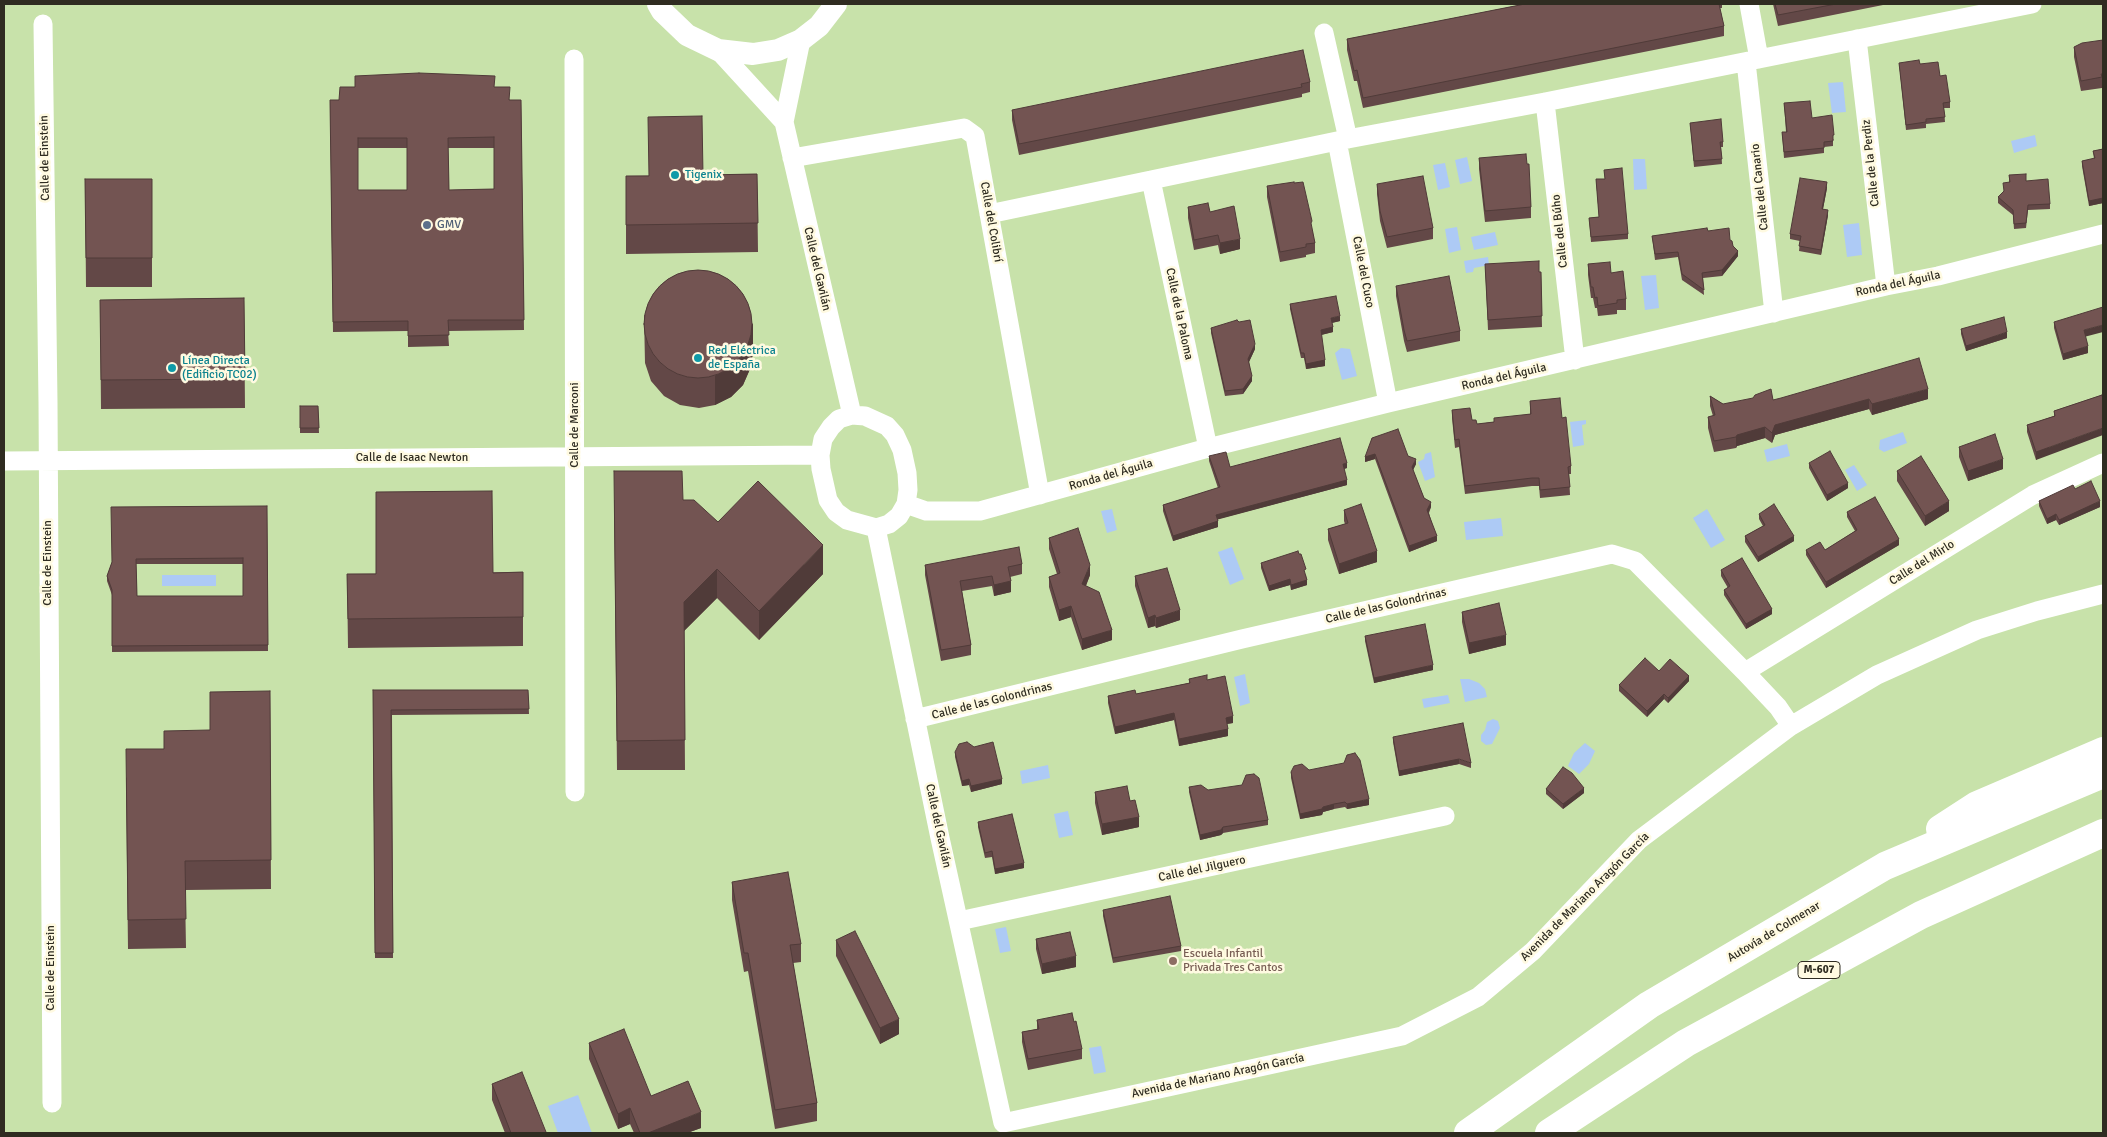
<!DOCTYPE html>
<html>
<head>
<meta charset="utf-8">
<style>
	body { margin:0 }
	#map { position:relative; width:2107px; height:1137px; overflow:hidden; background:#f3edce; font-family:Signika,sans-serif }
	canvas { display:block }
	.frame { position:absolute; inset:0; border:5px solid #2f2c21; pointer-events:none }
</style>
</head>
<body>
<div id="map">
<canvas width="2107" height="1137"></canvas>
<div class="frame"></div>
</div>
<script>
const ctx = document.querySelector('canvas').getContext('2d');
ctx.lineJoin = 'round';
function paint(path, color) { ctx.fillStyle = color; ctx.fill(path, 'evenodd'); }
const poly = rows => new Path2D(rows.map(r => 'M' + r).join(''));
function trace(path, color, width, dash) { ctx.strokeStyle = color; ctx.lineWidth = width; ctx.lineCap = dash ? 'butt' : 'round'; ctx.setLineDash(dash || []); ctx.stroke(path); }
function label(font, color, halo, rows, align = 'center') {
  ctx.font = font + ' Signika,sans-serif'; ctx.lineWidth = 5; ctx.setLineDash([]); ctx.textBaseline = 'middle'; ctx.strokeStyle = halo; ctx.fillStyle = color; for (const [text, x, y, turn = 0] of rows) {
    ctx.save(); ctx.translate(x, y); ctx.rotate((+turn || 0) * Math.PI / 180); ctx.textAlign = isNaN(turn) ? turn : align; if (halo) ctx.strokeText(text, 0, 0); ctx.fillText(text, 0, 0); ctx.restore();
  }
}
paint(poly([
	[4,4,2103,4,2103,1133,4,1133]
]), '#c8e2aa');
paint(poly([
	[1843,82,1846,112,1832,113,1828,83],
	[2035,135,2037,146,2014,153,2011,141],
	[1467,157,1472,181,1460,184,1455,160],
	[1633,159,1645,159,1647,189,1634,190],
	[1445,163,1450,187,1438,190,1433,165],
	[1859,223,1862,255,1847,257,1843,225],
	[1457,227,1461,250,1449,253,1445,229],
	[1495,232,1498,245,1474,250,1471,237],
	[1488,257,1489,265,1474,268,1473,272,1466,273,1464,261],
	[1656,275,1659,308,1645,310,1641,276],
	[1341,348,1350,349,1357,376,1342,380,1335,353],
	[1586,420,1586,424,1582,425,1584,445,1573,447,1570,422],
	[1903,432,1907,443,1884,452,1879,449,1880,440],
	[1787,444,1790,456,1767,462,1764,450],
	[1431,452,1435,477,1425,481,1418,462,1424,459,1425,454],
	[1854,465,1867,485,1857,491,1845,470],
	[1112,509,1117,530,1107,533,1101,511],
	[1707,509,1725,540,1711,548,1693,518],
	[1501,518,1503,536,1466,540,1464,522],
	[1232,547,1244,579,1230,585,1218,552],
	[162,575,216,575,216,586,162,586],
	[1245,674,1250,703,1240,706,1234,677],
	[1460,679,1469,679,1479,683,1485,689,1487,697,1465,702],
	[1448,695,1450,703,1424,708,1422,699],
	[1493,719,1498,721,1500,728,1492,744,1486,745,1481,741,1481,735,1485,730,1487,722],
	[1585,743,1595,751,1589,764,1579,774,1568,766,1574,753],
	[1048,765,1050,778,1022,784,1020,771],
	[1068,811,1073,835,1059,838,1054,814],
	[1006,927,1011,951,1000,953,995,929],
	[1101,1046,1106,1072,1094,1074,1089,1048],
	[578,1095,592,1133,558,1133,548,1106]
]), '#adcaf5');
trace(poly([
	[1749,4,1759,59],
	[43,24,48,402,52,1103],
	[1324,33,1348,139],
	[1857,39,1886,286],
	[801,40,784,122,852,415],
	[718,50,784,122],
	[574,59,575,792],
	[1746,62,1774,313],
	[1545,102,1575,360],
	[1337,141,1388,403],
	[792,158,964,128,975,136,1040,495],
	[1151,180,1208,448],
	[989,214,1337,141,1545,102,2032,4],
	[852,415,865,416,887,426,895,435,902,450,907,473,908,490,906,504,899,516,889,524,876,528,847,520,836,512,828,500,821,469,820,455,823,439,831,427,839,419,852,415],
	[4,461,820,455],
	[906,504,926,511,980,511,1208,448,1388,403,1886,286,1938,276,2103,234],
	[876,528,940,838,1003,1123,1402,1036,1478,997,1533,951,1639,840,1791,726,1877,675,1977,630,2037,611,2103,594],
	[1745,672,2033,495,2103,463],
	[915,719,1242,639,1612,554,1635,561,1745,672,1778,707,1791,726],
	[959,921,1445,816]
]), '#fff', 19);
trace(poly([
	[658,4,662,11,687,35,718,50,753,54,778,50,801,40,819,26,836,4]
]), '#fff', 22);
trace(poly([
	[1940,829,1977,805,2103,751],
	[1468,1133,1649,1005,1885,866,2103,774],
	[1549,1133,1686,1043,1921,915,2103,833]
]), '#fff', 28);
paint(poly([
	[1525,4,1722,4,1722,8,1720,8,1724,26,1724,36,1363,108,1357,81,1354,81,1347,50,1347,39],
	[1773,4,1888,4,1778,26],
	[2103,40,2103,84,2102,84,2102,88,2081,91,2074,57,2074,47],
	[1899,63,1920,64,1940,76,1950,102,1950,108,1944,108,1945,122,1926,124,1926,128,1906,130],
	[1310,82,1310,92,1302,94,1302,97,1019,155,1012,120,1012,110],
	[495,87,510,100,521,100,524,330,448,331,449,346,408,347,408,331,333,332,330,100,339,100],
	[358,148,407,148,407,190,358,190],
	[448,148,494,148,494,189,449,190],
	[1784,103,1812,118,1834,140,1833,140,1833,146,1824,147,1824,153,1784,158,1782,132,1786,132],
	[1690,123,1723,142,1723,147,1721,147,1722,164,1694,167],
	[2103,149,2103,203,2089,206,2082,166,2082,161,2094,159,2093,151],
	[1479,158,1527,164,1531,207,1531,218,1485,222,1479,169],
	[1604,170,1628,234,1628,239,1591,242,1589,218,1599,217,1596,179,1605,179],
	[757,174,758,252,626,254,626,176],
	[2009,175,2026,181,2050,204,2050,209,2028,210,2026,228,2014,229,2013,215,1998,203,1998,197,2003,192,2009,182],
	[85,179,152,179,152,287,86,287],
	[1377,184,1433,228,1433,239,1387,248,1380,221,1377,194],
	[1267,186,1312,230,1315,243,1315,253,1306,255,1306,257,1280,262,1267,197],
	[1827,188,1823,209,1828,215,1821,255,1799,251,1800,241,1790,239,1790,234],
	[1188,207,1210,212,1240,249,1220,254,1218,245,1194,250,1188,218],
	[1708,231,1730,240,1738,256,1722,276,1703,278,1704,295,1682,280,1678,257,1655,260,1652,236],
	[1485,264,1541,272,1542,327,1488,330],
	[1588,264,1611,273,1626,299,1626,310,1617,310,1617,314,1598,316,1597,308,1595,308,1593,298,1591,298,1588,275],
	[1396,286,1460,331,1460,341,1407,352,1404,341,1396,296],
	[244,298,245,408,101,409,100,300],
	[1290,304,1340,321,1332,323,1333,332,1321,335,1325,366,1306,369,1304,358,1301,358,1290,309],
	[644,315,753,353,750,369,743,385,731,397,715,405,699,408,680,405,664,396,651,381,645,363],
	[2054,322,2088,353,2063,360,2054,328],
	[1211,328,1255,349,1249,362,1252,381,1243,394,1225,396,1211,333],
	[1961,329,2007,338,1966,351,1961,334],
	[2102,395,2036,460,2027,432,2027,425,2054,416,2054,411],
	[1710,396,1723,404,1773,400,1928,399,1872,415,1869,409,1775,435,1772,443,1765,438,1737,446,1736,448,1714,452,1708,428,1708,417,1713,416,1710,406],
	[1530,401,1562,418,1571,466,1571,474,1569,474,1570,495,1540,498,1539,486,1532,486,1465,494,1459,447,1455,448,1452,418,1452,410,1477,424,1494,422,1530,414],
	[300,406,318,406,319,433,300,433],
	[1372,438,1408,456,1416,464,1413,470,1424,498,1431,507,1429,513,1437,541,1409,552,1375,459,1365,462],
	[1959,447,2003,469,1968,481,1959,457],
	[1209,456,1230,467,1347,468,1344,469,1347,485,1218,519,1218,527,1173,541,1163,511,1163,505,1218,488,1209,461],
	[1809,463,1848,488,1827,501,1809,468],
	[1897,471,1949,511,1925,526,1897,481],
	[2075,489,2100,507,2059,525,2056,520,2047,524,2039,506,2039,501],
	[614,500,683,500,718,522,823,574,759,640,717,598,684,631,685,770,617,770],
	[267,506,268,651,112,652,112,595,107,581,107,576,112,562],
	[136,564,243,564,243,596,137,596],
	[1344,510,1377,562,1339,574,1328,540,1328,529,1345,524,1344,521],
	[1847,512,1899,545,1826,588,1806,555,1806,550,1825,550,1855,531,1847,517],
	[1759,514,1794,541,1758,562,1745,542,1745,536,1763,526,1759,519],
	[1049,538,1090,575,1086,586,1112,640,1082,650,1071,617,1059,621,1049,587,1049,577,1057,574,1049,549],
	[1261,563,1306,575,1307,585,1291,590,1290,585,1269,591,1261,568],
	[1022,564,1022,574,1010,577,1011,592,994,596,992,586,962,591,971,645,971,655,941,661,925,575,925,565],
	[1721,570,1772,614,1746,629,1724,595,1724,590,1728,588,1721,576],
	[523,572,523,646,348,648,347,574],
	[1135,576,1180,620,1156,628,1155,626,1148,628,1135,586],
	[1462,612,1506,645,1469,654,1462,622],
	[1365,636,1433,670,1374,683,1365,641],
	[1659,671,1689,681,1668,703,1664,699,1647,717,1619,691,1619,685],
	[1189,679,1207,680,1233,723,1227,724,1228,736,1179,746,1174,720,1115,734,1108,703,1108,696,1136,694,1189,683],
	[373,690,528,690,529,714,392,715,393,958,375,958],
	[270,691,271,889,185,890,186,948,128,949,126,778,164,749,210,730],
	[1393,737,1471,763,1471,768,1459,764,1399,776,1393,742],
	[955,752,1002,784,971,792,969,785,962,786,955,757],
	[1309,770,1369,805,1347,809,1345,807,1334,809,1323,812,1322,815,1300,819,1291,778,1291,772],
	[1189,787,1208,790,1268,820,1268,825,1223,833,1221,835,1200,840,1189,792],
	[1546,789,1584,793,1563,809,1546,794],
	[1095,792,1130,801,1139,827,1102,835,1095,803],
	[978,822,1024,868,995,874,992,857,985,858,978,827],
	[732,882,801,944,801,962,793,963,817,1103,817,1121,775,1129,748,971,744,972,732,900],
	[1103,910,1181,946,1181,951,1113,963,1103,916],
	[1036,939,1076,967,1042,974,1036,949],
	[836,940,899,1034,880,1044,836,956],
	[1037,1020,1082,1049,1082,1059,1028,1070,1022,1042,1022,1032,1037,1029],
	[589,1043,651,1096,701,1128,687,1133,634,1133,630,1124,618,1129,589,1059],
	[492,1084,546,1133,505,1133,492,1100]
]), '#634847');
paint(poly([
	[1827,182,1827,188,1822,214,1822,209],
	[2103,198,2103,203,2089,206,2089,201],
	[1828,210,1828,215,1821,255,1821,250],
	[1240,239,1240,249,1220,254,1220,243],
	[1738,251,1738,256,1722,276,1722,270],
	[1340,316,1340,321,1331,323,1331,318],
	[753,323,753,353,750,369,743,385,731,397,715,405,715,376],
	[2103,325,2103,332,2084,337,2084,330],
	[1333,327,1333,332,1321,335,1321,330],
	[2007,332,2007,338,1966,351,1966,346],
	[1255,344,1255,349,1248,364,1248,359],
	[2088,346,2088,353,2063,360,2063,354],
	[1325,360,1325,366,1306,369,1306,364],
	[1252,376,1252,381,1243,394,1243,389],
	[1928,389,1928,399,1872,415,1872,404],
	[1869,399,1869,409,1775,435,1772,443,1772,433,1775,425],
	[1765,427,1765,438,1737,446,1736,448,1736,437,1737,435],
	[2103,428,2103,435,2036,460,2036,452],
	[1375,454,1375,459,1365,462,1365,457],
	[1416,459,1416,464,1412,472,1412,467],
	[2003,459,2003,469,1968,481,1968,471],
	[1347,463,1347,468,1343,469,1343,464],
	[1347,480,1347,485,1216,520,1216,515],
	[1848,483,1848,488,1827,501,1827,495],
	[1949,501,1949,511,1925,526,1925,516],
	[2100,501,2100,507,2059,525,2059,520],
	[1431,502,1431,507,1427,515,1427,510],
	[2056,514,2056,520,2047,524,2047,519],
	[1218,521,1218,527,1173,541,1173,536],
	[1437,536,1437,541,1409,552,1409,546],
	[1794,536,1794,541,1758,562,1758,557],
	[1899,539,1899,545,1826,588,1826,582],
	[823,545,823,574,759,640,759,611],
	[1377,551,1377,562,1339,574,1339,564],
	[1090,565,1090,575,1082,595,1082,584],
	[717,569,717,598,684,631,684,602],
	[1290,579,1290,585,1269,591,1269,586],
	[1307,580,1307,585,1291,590,1291,585],
	[1011,581,1011,592,994,596,994,585],
	[1071,606,1071,617,1059,621,1059,610],
	[1772,609,1772,614,1746,629,1746,624],
	[1180,610,1180,620,1156,628,1156,618],
	[1155,615,1155,626,1148,628,1148,618],
	[1112,630,1112,640,1082,650,1082,639],
	[1506,635,1506,645,1469,654,1469,643],
	[1433,665,1433,670,1374,683,1374,678],
	[1689,676,1689,681,1668,703,1668,698],
	[1664,694,1664,699,1647,717,1647,711],
	[1174,713,1174,720,1115,734,1115,727],
	[1233,716,1233,723,1226,724,1226,718],
	[1228,729,1228,736,1179,746,1179,739],
	[1459,759,1459,764,1399,776,1399,771],
	[969,779,969,785,962,786,962,781],
	[1002,779,1002,784,971,792,971,786],
	[1584,788,1584,793,1563,809,1563,804],
	[1369,799,1369,805,1347,809,1347,804],
	[1334,804,1334,809,1323,812,1322,815,1300,819,1300,814],
	[1139,817,1139,827,1102,835,1102,824],
	[1223,827,1223,833,1221,835,1200,840,1200,835],
	[1024,863,1024,868,995,874,995,869],
	[1076,956,1076,967,1042,974,1042,964],
	[899,1019,899,1034,880,1044,880,1028],
	[630,1108,630,1124,618,1129,618,1114],
	[701,1112,701,1128,687,1133,648,1133]
]), '#503b39');
const building = poly([
	[1525,4,1719,4,1724,26,1363,98,1357,70,1354,71,1347,39,1525,4],
	[1775,4,1836,4,1778,15,1775,4],
	[2103,40,2103,74,2101,74,2102,77,2081,81,2074,47,2082,43,2103,40],
	[1303,50,1310,82,1301,84,1302,87,1019,144,1012,110,1303,50],
	[1919,60,1920,64,1938,62,1940,76,1946,75,1950,102,1943,103,1945,117,1926,119,1926,122,1906,125,1899,63,1919,60],
	[419,73,495,76,494,87,510,87,509,100,521,100,524,320,448,320,449,335,408,336,408,321,333,322,330,100,339,100,340,87,355,87,355,76,419,73],
	[494,137,494,189,449,190,448,138,494,137],
	[358,138,407,138,407,190,358,190,358,138],
	[1810,101,1812,118,1832,115,1834,135,1833,135,1833,141,1824,142,1824,148,1784,152,1782,132,1787,132,1784,103,1810,101],
	[702,116,703,175,757,174,758,223,626,225,626,176,649,176,648,117,702,116],
	[1721,119,1723,142,1720,142,1722,159,1694,161,1690,123,1721,119],
	[2103,149,2103,198,2089,201,2082,161,2095,158,2093,151,2103,149],
	[1526,154,1527,164,1529,164,1531,207,1485,211,1479,158,1526,154],
	[1622,168,1628,234,1591,237,1589,218,1599,217,1596,179,1605,179,1604,170,1622,168],
	[2026,174,2026,181,2048,179,2050,204,2028,205,2026,223,2014,224,2013,210,1998,197,2004,191,2003,183,2010,182,2009,175,2026,174],
	[1423,176,1433,228,1387,237,1380,211,1377,184,1423,176],
	[1800,178,1827,182,1822,209,1828,210,1821,250,1799,246,1801,236,1790,234,1800,178],
	[85,179,152,179,152,258,86,258,85,179],
	[1294,182,1294,183,1303,182,1312,221,1311,223,1315,243,1306,244,1306,247,1280,252,1267,186,1294,182],
	[1208,203,1210,212,1234,206,1240,239,1220,243,1218,235,1194,240,1188,207,1208,203],
	[1707,228,1708,231,1729,228,1730,240,1732,241,1733,246,1738,251,1722,270,1702,273,1704,290,1682,274,1678,252,1655,254,1652,236,1707,228],
	[1539,261,1539,272,1541,272,1542,316,1488,320,1485,264,1539,261],
	[1610,262,1611,273,1623,271,1626,299,1617,300,1617,303,1598,306,1597,297,1595,298,1593,287,1591,287,1588,264,1610,262],
	'644 324a54 54 0 1 1 108 0a54 54 0 1 1-108 0Z',
	[1449,276,1460,331,1407,341,1404,330,1396,286,1449,276],
	[1336,296,1340,316,1331,318,1333,327,1321,330,1325,360,1306,364,1304,353,1301,353,1290,304,1336,296],
	[244,298,245,379,101,380,100,300,244,298],
	[2103,307,2103,325,2084,330,2088,346,2063,354,2054,322,2103,307],
	[2004,317,2007,332,1966,346,1961,329,2004,317],
	[1237,320,1239,322,1250,320,1255,344,1248,359,1252,376,1243,389,1225,391,1211,328,1237,320],
	[1919,358,1928,389,1872,404,1869,399,1775,425,1772,433,1765,427,1737,435,1736,437,1714,441,1708,417,1715,415,1710,396,1723,404,1753,398,1755,395,1771,389,1773,400,1781,398,1919,358],
	[2102,395,2103,400,2103,428,2036,452,2027,425,2055,416,2054,411,2102,395],
	[1560,398,1562,418,1566,417,1571,466,1568,467,1570,487,1540,490,1539,478,1532,478,1465,486,1459,439,1455,440,1452,410,1470,408,1472,420,1476,420,1477,424,1494,422,1494,418,1531,414,1530,401,1560,398],
	[300,406,318,406,319,428,300,428,300,406],
	[1398,429,1408,456,1416,459,1412,467,1424,498,1431,502,1427,510,1437,536,1409,546,1375,454,1365,457,1372,438,1398,429],
	[1995,434,2003,459,1968,471,1959,447,1995,434],
	[1340,438,1347,463,1343,464,1347,480,1216,515,1218,521,1173,536,1163,505,1220,487,1209,456,1226,452,1230,467,1340,438],
	[1830,451,1848,483,1827,495,1809,463,1830,451],
	[1921,456,1949,501,1925,516,1897,471,1921,456],
	[614,471,682,471,683,500,694,500,718,522,758,481,823,545,759,611,717,569,684,602,685,740,617,741,614,471],
	[2091,481,2100,501,2059,520,2056,514,2047,519,2039,501,2073,485,2075,489,2091,481],
	[492,491,493,573,523,572,523,617,348,619,347,574,376,574,376,492,492,491],
	[1875,497,1899,539,1826,582,1806,550,1820,542,1825,550,1857,530,1847,512,1875,497],
	[1361,504,1377,551,1339,564,1328,529,1348,523,1344,510,1361,504],
	[1774,504,1794,536,1758,557,1745,536,1765,525,1759,514,1774,504],
	[267,506,268,645,112,646,112,590,107,576,112,562,111,507,267,506],
	[243,558,243,596,137,596,136,559,243,558],
	[1078,528,1090,565,1082,584,1099,592,1112,630,1082,639,1071,606,1059,610,1049,577,1060,573,1049,538,1078,528],
	[1019,547,1022,564,1008,567,1011,581,994,585,992,576,960,581,971,645,941,650,925,565,1019,547],
	[1298,551,1299,554,1301,554,1306,569,1304,570,1307,580,1291,585,1290,579,1269,586,1261,563,1298,551],
	[1742,558,1772,609,1746,624,1724,590,1730,586,1721,570,1742,558],
	[1167,568,1180,610,1156,618,1155,615,1148,618,1135,576,1167,568],
	[1499,603,1506,635,1469,643,1462,612,1499,603],
	[1425,624,1433,665,1374,678,1365,636,1425,624],
	[1645,658,1659,671,1670,659,1689,676,1668,698,1664,694,1647,711,1619,685,1645,658],
	[1207,675,1207,680,1225,676,1233,716,1226,718,1228,729,1179,739,1174,713,1115,727,1108,696,1135,690,1136,694,1190,683,1189,679,1207,675],
	[373,690,528,690,529,709,391,710,393,953,375,953,373,690],
	[270,691,271,860,185,861,186,919,128,920,126,749,164,749,164,731,210,730,210,692,270,691],
	[1463,723,1471,763,1459,759,1399,771,1393,737,1463,723],
	[967,742,974,747,993,742,1002,779,971,786,969,779,962,781,955,752,959,744,967,742],
	[1355,753,1360,760,1369,799,1347,804,1345,802,1334,804,1323,807,1322,809,1300,814,1291,772,1294,766,1302,764,1309,770,1344,763,1347,755,1355,753],
	[1563,767,1572,773,1584,788,1563,804,1546,789,1563,767],
	[1254,774,1259,778,1268,820,1223,827,1221,830,1200,835,1189,787,1201,785,1208,790,1242,785,1246,775,1254,774],
	[1127,786,1130,801,1135,800,1139,817,1102,824,1095,792,1127,786],
	[1012,814,1024,863,995,869,992,851,985,853,978,822,1012,814],
	[788,872,801,944,790,945,817,1103,775,1110,748,953,744,953,732,882,788,872],
	[1170,896,1181,946,1113,958,1103,910,1170,896],
	[855,931,899,1019,880,1028,836,940,855,931],
	[1070,932,1076,956,1042,964,1036,939,1070,932],
	[1072,1013,1074,1022,1076,1021,1082,1049,1028,1059,1022,1032,1039,1029,1037,1020,1072,1013],
	[624,1029,651,1096,688,1081,701,1112,648,1133,640,1133,630,1108,618,1114,589,1043,624,1029],
	[522,1072,546,1132,544,1133,511,1133,492,1084,522,1072]
]);
paint(building, '#735452');
trace(building, '#503b39', 1);
for (const [x, y, r, color] of [
	[675,175,5,"#0f9aa8"],
	[427,225,5,"#5c6f8a"],
	[698,358,5,"#0f9aa8"],
	[172,368,5,"#0f9aa8"],
	[1173,961,5,"#8d6e63"]
]) { const dot = new Path2D(); dot.arc(x, y, r, 0, 2 * Math.PI); ctx.fillStyle = color; ctx.fill(dot); trace(dot, '#fffae1', 2); }
for (const [x, y, w] of [
	[1819,970,42]
]) { const box = new Path2D(); box.roundRect(x - w / 2, y - 8.5, w, 17, 4); ctx.fillStyle = '#fffae1'; ctx.fill(box); trace(box, '#2f2c21', 1); }
label('bold 11px', '#2f2c21', null, [
	["M-607",1819,970]
]);
label('12px', '#2f2c21', '#fffae1', [
	["Calle de Einstein",45,158,-91],
	["Calle de la Perdiz",1871,163,-96],
	["Calle del Canario",1760,187,-96],
	["Calle del Colibrí",991,222,80],
	["Calle del Búho",1560,231,-96],
	["Calle del Gavilán",817,269,77],
	["Calle del Cuco",1363,272,79],
	["Ronda del Águila",1898,284,-12],
	["Calle de la Paloma",1179,314,78],
	["Ronda del Águila",1504,377,-13],
	["Calle de Marconi",575,425,-90],
	["Calle de Isaac Newton",412,458],
	["Ronda del Águila",1111,475,-16],
	["Calle de Einstein",48,563,-90],
	["Calle del Mirlo",1922,563,-32],
	["Calle de las Golondrinas",1386,606,-13],
	["Calle de las Golondrinas",992,701,-14],
	["Calle del Gavilán",938,826,78],
	["Calle del Jilguero",1202,869,-12],
	["Avenida de Mariano Aragón García",1585,897,-45],
	["Autovía de Colmenar",1774,932,-31],
	["Calle de Einstein",51,968,-90],
	["Avenida de Mariano Aragón García",1218,1076,-12]
]);
label('12px', '#0d838f', '#fffae1', [
	["Tigenix",685,175],
	["Red Eléctrica",708,351],
	["de España",708,365],
	["Línea Directa",182,361],
	["(Edificio TC02)",182,375]
], 'left');
label('12px', '#4e5e75', '#fffae1', [
	["GMV",437,225]
], 'left');
label('12px', '#785e54', '#fffae1', [
	["Escuela Infantil",1183,954],
	["Privada Tres Cantos",1183,968]
], 'left');
</script>
</body>
</html>
